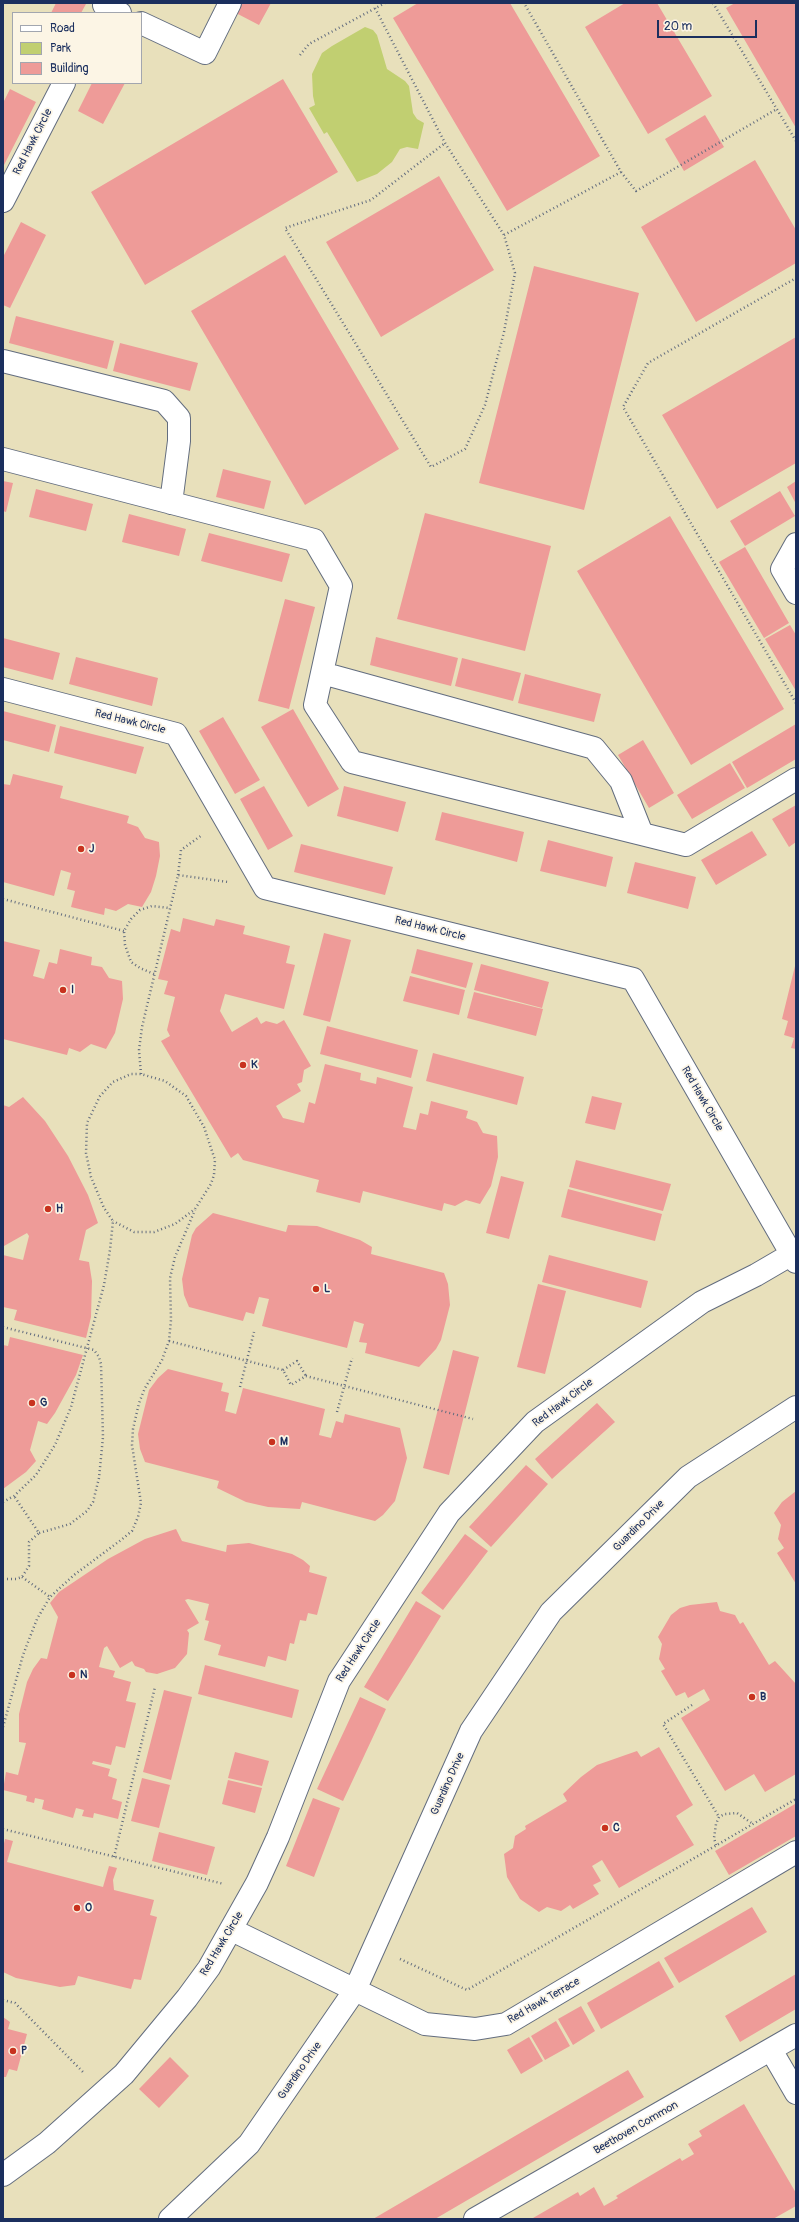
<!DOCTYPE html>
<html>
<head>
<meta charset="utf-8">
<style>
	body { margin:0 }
	#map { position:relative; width:799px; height:2222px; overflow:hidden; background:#e8e0bb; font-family:Pangolin,sans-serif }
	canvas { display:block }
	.frame { position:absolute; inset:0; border:4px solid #1b2f5e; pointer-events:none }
	.legend { position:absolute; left:12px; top:12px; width:130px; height:72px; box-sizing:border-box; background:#fcf5e5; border:1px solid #a2a6af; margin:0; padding:5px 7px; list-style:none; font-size:12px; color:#1b2f5e }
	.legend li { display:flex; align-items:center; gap:8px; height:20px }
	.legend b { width:20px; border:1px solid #a2a6af }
	.scale { position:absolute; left:657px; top:20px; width:100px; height:18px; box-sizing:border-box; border:2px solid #1b2f5e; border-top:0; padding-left:5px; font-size:12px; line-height:14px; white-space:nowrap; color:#1b2f5e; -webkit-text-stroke:3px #fcf5e5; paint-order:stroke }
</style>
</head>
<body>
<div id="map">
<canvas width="799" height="2222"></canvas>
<div class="frame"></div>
<ul class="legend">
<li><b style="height:5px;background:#fff"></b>Road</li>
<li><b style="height:11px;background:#c1cf71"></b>Park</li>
<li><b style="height:11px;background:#ee9b98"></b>Building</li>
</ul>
<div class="scale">20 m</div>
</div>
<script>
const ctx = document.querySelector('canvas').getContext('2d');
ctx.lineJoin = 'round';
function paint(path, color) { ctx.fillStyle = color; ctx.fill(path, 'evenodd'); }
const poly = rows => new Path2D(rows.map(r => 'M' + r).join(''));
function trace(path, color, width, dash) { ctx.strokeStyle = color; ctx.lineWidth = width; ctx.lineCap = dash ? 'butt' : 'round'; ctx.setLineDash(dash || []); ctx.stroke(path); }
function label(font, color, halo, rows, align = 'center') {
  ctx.font = font + ' Pangolin,sans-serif'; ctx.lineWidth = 3.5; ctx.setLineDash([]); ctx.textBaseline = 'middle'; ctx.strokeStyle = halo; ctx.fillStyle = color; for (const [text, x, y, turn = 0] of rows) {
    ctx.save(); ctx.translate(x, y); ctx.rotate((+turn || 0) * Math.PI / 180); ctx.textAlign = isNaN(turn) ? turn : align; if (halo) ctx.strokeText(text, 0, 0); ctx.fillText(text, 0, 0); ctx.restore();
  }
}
paint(poly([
	[365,27,373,30,377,35,387,69,405,81,409,86,413,113,417,119,424,123,418,149,407,147,400,149,392,162,377,174,357,182,327,132,324,134,309,108,315,105,313,96,312,74,322,53,332,46]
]), '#c1cf71');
paint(poly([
	[56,3,84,3,86,4,81,13,51,13],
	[239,3,271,3,259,25,234,12],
	[418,3,510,3,600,156,507,211,393,18],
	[625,3,657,3,712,96,648,134,585,27],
	[735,3,796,3,796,128,726,8],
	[283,79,338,172,145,285,91,192],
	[92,83,125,83,103,124,78,111],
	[10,89,36,102,3,167,3,103],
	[705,115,724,147,684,171,665,139],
	[755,160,796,230,796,263,696,322,641,227],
	[439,176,494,270,381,337,326,242],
	[21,222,46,235,10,308,3,305,3,257],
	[285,255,399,449,305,505,191,311],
	[534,266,639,293,584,510,479,483],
	[16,316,114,341,107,369,9,343],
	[796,337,796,463,717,509,662,415],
	[120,343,198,363,190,391,113,371],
	[223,469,271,481,264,509,216,497],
	[3,481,13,483,6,512,3,511],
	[796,481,796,504,787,487],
	[36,489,93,504,86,531,29,517],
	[780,491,795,516,745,546,730,521],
	[425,513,551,546,525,651,397,619],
	[129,514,186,529,179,556,122,542],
	[670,516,784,709,691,765,577,571],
	[209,533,290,554,282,582,201,561],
	[745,547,789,623,764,638,719,562],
	[285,599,315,607,289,709,258,701],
	[790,625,796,635,796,691,765,639],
	[376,637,458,658,451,686,370,665],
	[3,638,60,653,53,680,3,667],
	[76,657,158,678,152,706,69,684],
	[462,658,521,673,513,701,455,686],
	[525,674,601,694,594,722,518,703],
	[293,709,339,789,308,807,261,727],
	[3,711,56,725,49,752,3,740],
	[223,717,260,780,235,794,199,731],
	[796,724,796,759,747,788,732,762],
	[60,726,144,747,136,774,54,753],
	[643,740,674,793,649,808,618,755],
	[730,763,745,788,692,819,677,795],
	[13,774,63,786,60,798,129,816,127,823,138,827,145,838,159,842,160,856,156,876,151,892,142,907,128,904,116,911,105,908,104,915,71,907,75,891,67,889,71,873,61,870,54,896,3,882,3,784,10,785],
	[264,786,293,836,268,850,240,799],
	[344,786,406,802,398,832,337,816],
	[796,805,796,842,789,847,772,819],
	[442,812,524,832,517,862,435,840],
	[752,831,767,855,716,885,701,860],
	[548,840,613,857,606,887,540,871],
	[301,844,393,867,385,895,294,872],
	[635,862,696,877,688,909,627,893],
	[183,918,214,926,216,919,245,926,243,934,290,946,286,963,295,965,284,1009,225,994,220,1011,232,1032,257,1017,261,1024,266,1021,277,1024,284,1020,311,1066,304,1070,302,1082,297,1084,301,1091,276,1106,283,1118,304,1123,309,1102,315,1104,325,1064,361,1073,360,1080,376,1084,377,1077,413,1087,403,1127,416,1130,420,1113,428,1115,431,1101,468,1111,466,1118,477,1122,483,1133,497,1136,498,1157,491,1186,480,1204,466,1200,455,1206,444,1203,442,1211,363,1191,360,1203,316,1192,319,1180,243,1160,238,1153,231,1158,161,1041,170,1036,167,1030,175,997,164,994,168,981,158,979,171,929,180,932],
	[324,933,351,940,330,1022,303,1015],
	[3,941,40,950,33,976,44,979,49,962,57,964,60,949,92,957,91,965,102,967,109,978,122,981,123,999,115,1033,106,1049,91,1044,80,1052,69,1048,67,1055,3,1039],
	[417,949,473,963,466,988,411,973],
	[796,962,796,1049,791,1048,794,1038,784,1035,788,1021,782,1019],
	[481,964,549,982,542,1008,474,990],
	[410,976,465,990,459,1015,403,1001],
	[474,992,543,1009,536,1036,467,1018],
	[327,1026,418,1050,411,1078,320,1054],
	[433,1053,524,1077,517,1105,426,1081],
	[592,1096,622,1103,615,1130,585,1123],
	[23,1097,45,1121,68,1156,88,1195,98,1223,86,1230,79,1260,89,1262,92,1281,91,1317,86,1338,14,1320,17,1310,3,1307,3,1255,23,1260,29,1236,27,1233,4,1246,3,1244,3,1105,9,1107],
	[576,1160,671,1184,663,1211,569,1187],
	[501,1176,524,1182,509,1239,486,1233],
	[568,1189,662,1214,655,1241,561,1217],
	[213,1213,286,1232,288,1225,317,1226,360,1240,372,1247,371,1254,444,1273,448,1284,450,1305,441,1340,436,1349,419,1367,365,1353,367,1343,359,1342,364,1324,354,1321,347,1348,262,1326,269,1299,259,1297,254,1314,246,1312,243,1321,189,1307,184,1295,182,1279,192,1235,196,1228],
	[549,1255,648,1281,641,1308,542,1282],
	[538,1284,566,1291,545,1374,517,1367],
	[10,1337,83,1355,76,1375,55,1413,47,1424,38,1421,30,1450,36,1461,26,1472,3,1489,3,1345,8,1346],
	[453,1350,479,1357,449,1475,423,1468],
	[168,1369,223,1383,221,1391,229,1393,225,1411,236,1414,243,1388,325,1409,319,1435,331,1438,336,1421,343,1423,345,1414,400,1428,407,1458,395,1501,383,1515,375,1521,302,1502,300,1509,268,1507,246,1502,217,1488,219,1481,145,1462,140,1449,138,1434,149,1390,158,1378],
	[597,1403,615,1422,552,1479,535,1459],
	[526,1465,548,1484,491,1547,469,1527],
	[796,1491,796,1584,777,1553,784,1548,778,1539,781,1525,774,1513,782,1502],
	[176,1529,182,1541,226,1552,227,1545,249,1543,292,1554,303,1560,310,1566,309,1572,327,1577,317,1615,308,1613,306,1621,300,1620,294,1644,290,1643,286,1661,268,1656,265,1667,218,1655,221,1645,204,1640,209,1621,205,1620,209,1604,188,1599,185,1600,199,1623,187,1630,189,1633,187,1654,175,1668,157,1674,146,1672,144,1669,135,1666,132,1661,120,1668,107,1646,104,1648,99,1667,115,1671,113,1677,131,1682,126,1701,136,1703,125,1748,116,1746,111,1765,93,1761,92,1764,110,1769,108,1776,117,1779,112,1799,122,1802,118,1819,94,1813,93,1818,82,1816,84,1810,76,1808,73,1818,42,1809,44,1800,35,1798,34,1803,26,1801,27,1796,3,1790,6,1772,18,1775,26,1743,19,1742,19,1714,27,1682,33,1669,41,1658,47,1659,58,1617,50,1603,59,1592,108,1559,145,1539],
	[465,1534,488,1551,443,1610,421,1593],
	[416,1601,441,1616,388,1701,364,1687],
	[717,1602,720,1611,735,1615,740,1624,743,1622,769,1665,775,1661,796,1684,796,1774,765,1792,754,1774,725,1791,681,1718,710,1700,704,1689,688,1698,685,1692,676,1696,661,1671,665,1669,659,1659,662,1644,658,1637,671,1615,680,1608,690,1605],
	[205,1665,299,1690,292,1718,198,1694],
	[164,1690,192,1697,171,1780,143,1772],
	[360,1697,386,1709,343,1801,317,1789],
	[659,1747,693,1805,676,1816,694,1845,619,1888,602,1860,592,1866,601,1881,593,1885,599,1894,573,1909,570,1905,561,1911,547,1907,539,1912,520,1899,507,1877,504,1854,513,1848,515,1836,526,1829,525,1826,567,1801,563,1794,581,1777,597,1765,637,1751,641,1757],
	[235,1752,269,1761,262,1786,228,1778],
	[142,1778,170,1785,159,1828,131,1821],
	[228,1780,262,1788,255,1813,222,1804],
	[313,1798,340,1808,314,1877,286,1866],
	[795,1804,796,1836,729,1875,715,1851],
	[159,1832,215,1847,207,1875,152,1861],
	[5,1839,13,1841,7,1862,103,1887,109,1866,117,1868,113,1880,114,1890,154,1900,150,1915,157,1917,141,1980,134,1979,131,1989,78,1976,75,1985,60,1987,16,1978,3,1972,3,1848],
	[752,1907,767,1932,679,1983,664,1958],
	[659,1961,674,1987,601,2029,587,2003],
	[796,1974,796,2009,740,2042,725,2016],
	[581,2006,595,2031,573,2045,558,2019],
	[3,2017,10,2022,8,2029,27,2034,17,2071,9,2069,6,2077,3,2077],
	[556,2021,570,2046,545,2060,531,2036],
	[529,2037,543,2061,521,2074,507,2050],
	[170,2057,189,2076,159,2108,139,2089],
	[628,2070,644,2097,435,2219,373,2219],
	[744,2104,796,2193,796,2206,773,2219,533,2218,578,2192,580,2196,594,2187,604,2206,618,2198,616,2196,680,2158,682,2161,694,2154,688,2144,702,2136,699,2131]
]), '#ee9b98');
const minor = poly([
	[104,5,120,13],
	[141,23,205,53,230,3],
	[3,201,64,83],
	[3,361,164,401,179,418,179,441,171,503],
	[3,459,314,540,341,586,315,705,352,762,686,845,796,779],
	[796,544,782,569,796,593],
	[322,673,594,748,621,781,642,834],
	[3,689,176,734,265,888,633,979,796,1262],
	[232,1930,425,2024,475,2029,506,2024,796,1852],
	[771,2050,796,2093],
	[3,2175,47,2143,124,2074,187,1998,209,1968,257,1883,278,1837,339,1681,449,1513,535,1422,702,1302,756,1275,792,1254],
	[170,2219,249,2144,355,1990,471,1731,551,1612,688,1477,796,1407],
	[475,2219,796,2035]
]);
trace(minor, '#636d7f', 24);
trace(poly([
	[713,3,796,141],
	[375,8,445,143,504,235,515,273,504,332,485,405,465,449,431,467,285,228,371,200,445,143],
	[300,55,309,44,385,3],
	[621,172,636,191,777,109],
	[504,235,621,172,524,3],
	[796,703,623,407,648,363,796,278],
	[178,875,181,850,202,835],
	[3,899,124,931],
	[154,974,140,968,131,962,125,945,124,931,131,919,140,910,152,906,169,908],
	[141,1074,139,1050,142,1027,178,875,228,882],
	[3,1327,94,1350,99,1357,101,1364,103,1437,99,1478,93,1502,87,1511,70,1524,39,1533],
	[169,1341,283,1370,291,1385,306,1376,473,1419],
	[283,1370,297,1361,306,1376],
	[240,1387,254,1332],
	[337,1412,352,1358],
	[3,1502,14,1496,36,1475,55,1445,71,1407,104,1285,110,1250,113,1221,104,1208,91,1177,86,1153,87,1123,100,1096,113,1082,131,1074,141,1074,165,1081,186,1096,204,1127,215,1160,214,1175,211,1184,195,1209,175,1224,154,1232,134,1232,113,1221],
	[22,1577,50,1597],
	[3,1579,16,1579,22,1577,29,1566,29,1542,39,1533,14,1496],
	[692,1705,663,1724,719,1817],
	[3,1727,23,1655,37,1619,50,1597,74,1575,121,1540,132,1531,138,1517,141,1503,132,1445,133,1429,139,1403,145,1388,162,1360,169,1341,171,1320,170,1278,175,1257,195,1210],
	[3,1829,224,1884],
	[716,1845,714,1838,716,1824,719,1817,725,1814,737,1813,753,1824],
	[114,1857,155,1687],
	[400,1959,467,1990,796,1799],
	[3,2000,15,2003,83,2072]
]), '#636d7f', 2.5, [1, 3]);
trace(minor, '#fff', 22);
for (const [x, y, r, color] of [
	[81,849,4,"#c8321e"],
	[63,990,4,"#c8321e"],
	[243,1065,4,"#c8321e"],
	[48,1209,4,"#c8321e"],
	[316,1289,4,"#c8321e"],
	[32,1403,4,"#c8321e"],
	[272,1442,4,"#c8321e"],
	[72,1675,4,"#c8321e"],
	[752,1697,4,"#c8321e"],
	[605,1828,4,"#c8321e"],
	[77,1908,4,"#c8321e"],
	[13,2051,4,"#c8321e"]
]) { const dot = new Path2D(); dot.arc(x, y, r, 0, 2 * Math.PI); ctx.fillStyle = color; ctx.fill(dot); trace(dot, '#fcf5e5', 1.5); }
label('11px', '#1b2f5e', '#fcf5e5', [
	["Red Hawk Circle",33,142,-63],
	["Red Hawk Circle",130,722,14],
	["Red Hawk Circle",430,929,14],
	["Red Hawk Circle",702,1099,60],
	["Red Hawk Circle",563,1403,-37],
	["Guardino Drive",639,1526,-45],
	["Red Hawk Circle",359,1651,-57],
	["Guardino Drive",448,1784,-66],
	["Red Hawk Circle",222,1944,-59],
	["Red Hawk Terrace",544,2001,-30],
	["Guardino Drive",300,2071,-55],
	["Beethoven Common",636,2128,-30]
]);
label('bold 11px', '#1b2f5e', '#fcf5e5', [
	["J",89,849],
	["I",71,990],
	["K",251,1065],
	["H",56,1209],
	["L",324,1289],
	["G",40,1403],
	["M",280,1442],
	["N",80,1675],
	["B",760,1697],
	["C",613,1828],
	["O",85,1908],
	["P",21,2051]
], 'left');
</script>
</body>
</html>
